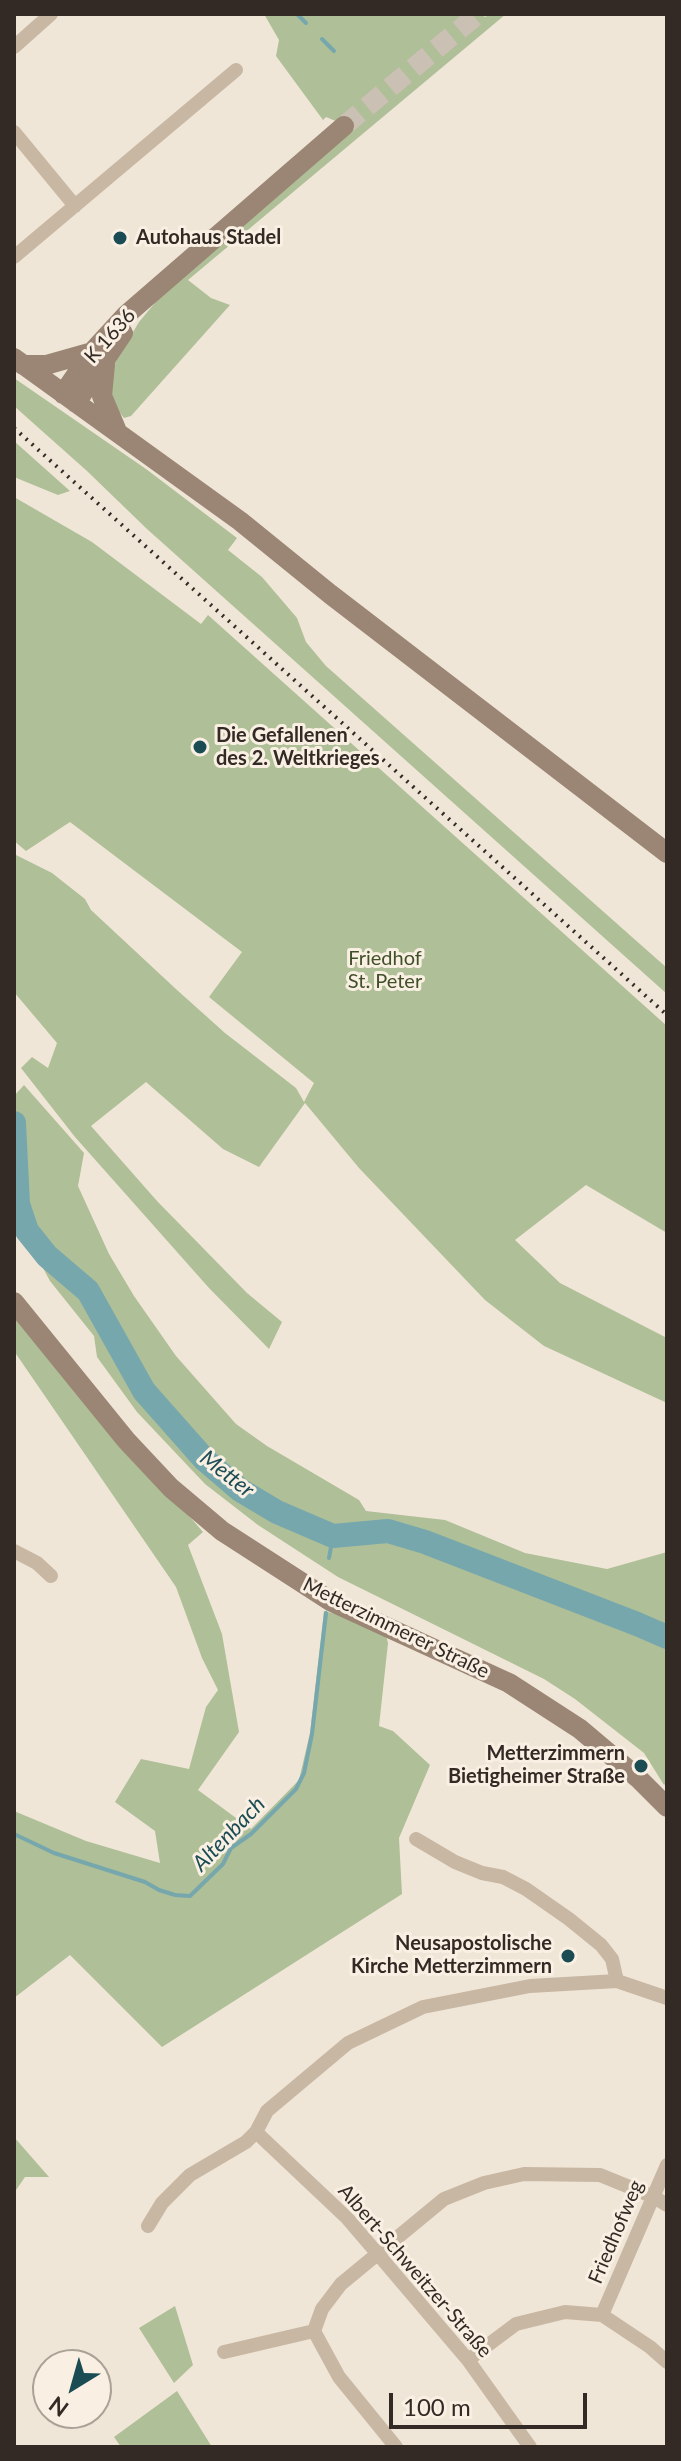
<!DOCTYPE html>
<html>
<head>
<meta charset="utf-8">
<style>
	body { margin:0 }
	#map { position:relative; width:681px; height:2461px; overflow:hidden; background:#f0e6d7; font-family:Lato,sans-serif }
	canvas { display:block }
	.frame { position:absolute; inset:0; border:16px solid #332a25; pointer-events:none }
	.north { position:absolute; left:32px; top:2349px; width:80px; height:80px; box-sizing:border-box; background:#f9f0e3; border:2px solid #aaa197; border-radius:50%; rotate:217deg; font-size:22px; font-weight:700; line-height:32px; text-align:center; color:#332a25 }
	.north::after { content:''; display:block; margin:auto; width:28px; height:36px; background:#1b4c54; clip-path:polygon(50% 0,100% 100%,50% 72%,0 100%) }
	.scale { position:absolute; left:389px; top:2393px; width:198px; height:36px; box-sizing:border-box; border:4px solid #332a25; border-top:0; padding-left:10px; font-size:24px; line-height:28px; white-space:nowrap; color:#332a25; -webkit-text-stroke:6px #f9f0e3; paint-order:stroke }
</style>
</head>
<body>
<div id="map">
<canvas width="681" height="2461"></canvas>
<div class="frame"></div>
<div class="north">N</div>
<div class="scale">100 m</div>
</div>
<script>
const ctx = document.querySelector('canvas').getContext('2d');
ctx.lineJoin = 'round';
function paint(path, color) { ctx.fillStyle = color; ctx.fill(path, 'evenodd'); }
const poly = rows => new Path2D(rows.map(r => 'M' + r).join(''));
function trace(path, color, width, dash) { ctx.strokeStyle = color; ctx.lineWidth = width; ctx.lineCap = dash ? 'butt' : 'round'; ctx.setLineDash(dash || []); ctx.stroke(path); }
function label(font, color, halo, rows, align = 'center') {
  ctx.font = font + ' Lato,sans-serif'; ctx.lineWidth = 6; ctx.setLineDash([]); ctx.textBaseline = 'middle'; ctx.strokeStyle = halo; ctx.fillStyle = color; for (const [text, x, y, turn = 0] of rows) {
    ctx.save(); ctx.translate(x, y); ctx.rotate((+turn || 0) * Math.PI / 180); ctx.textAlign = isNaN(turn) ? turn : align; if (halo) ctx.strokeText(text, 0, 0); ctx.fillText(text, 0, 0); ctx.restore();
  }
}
paint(poly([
	[264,14,481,14,485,17,490,14,506,14,188,280,211,298,230,305,131,416,124,418,112,403,110,383,113,366,139,322,164,292,338,122,326,117,323,120,276,56,279,40],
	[14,378,146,469,237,538,228,550,262,577,297,618,306,642,326,666,667,968,667,994,147,529,87,471,14,406],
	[14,441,70,491,58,495,14,477],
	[14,497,92,542,201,624,208,615,667,1026,667,1233,586,1185,515,1240,560,1283,667,1338,667,1403,544,1346,485,1300,359,1168,305,1103,259,1167,223,1149,146,1082,91,1126,157,1201,247,1293,282,1322,269,1349,209,1288,75,1137,21,1068,32,1057,48,1068,57,1043,14,992,14,854,52,873,85,899,91,910,177,990,225,1033,296,1088,304,1102,314,1083,209,997,242,952,70,822,26,851,14,841],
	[24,1085,84,1153,78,1186,109,1254,134,1296,176,1356,236,1424,267,1446,359,1500,366,1511,445,1520,525,1553,607,1569,667,1552,667,1782,664,1785,644,1753,575,1699,544,1679,338,1577,258,1525,205,1484,137,1412,97,1357,94,1336,50,1281,14,1214,14,1096],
	[14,1312,203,1532,188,1545,222,1634,239,1732,198,1790,251,1829,299,1780,310,1733,324,1611,343,1616,386,1635,388,1643,379,1726,393,1731,430,1765,399,1838,402,1894,162,2047,70,1955,14,1998,14,1811,86,1841,160,1863,155,1831,115,1802,141,1759,189,1769,206,1707,218,1690,202,1658,176,1587,14,1351],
	[14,2137,49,2177,25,2177,14,2193],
	[175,2306,193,2365,174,2383,139,2328],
	[177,2391,212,2447,121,2447,114,2437]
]), '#afbf97');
trace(poly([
	[297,14,306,23],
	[322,39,334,51],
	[329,1558,333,1536],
	[14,1834,54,1853,145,1882,159,1890,175,1895,190,1896,223,1864,231,1848,251,1834,296,1789,304,1773,312,1734,326,1613]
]), '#76a7ad', 4);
trace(poly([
	[14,1123,18,1204,27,1231,47,1256,88,1291,144,1391,205,1460,240,1490,277,1512,333,1536,388,1531,425,1542,637,1624,667,1637]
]), '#76a7ad', 24);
trace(poly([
	[344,126,478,14]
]), '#cac0b3', 20, [20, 10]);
trace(poly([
	[14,47,51,14],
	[14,132,75,206],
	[14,257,236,70],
	[14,1551,37,1563,51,1576],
	[416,1839,455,1862,482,1873,503,1877,526,1889,569,1919,601,1945,612,1959,617,1981],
	[256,2132,347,2218,377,2253,468,2360,530,2447],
	[148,2226,162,2203,190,2175,246,2142,256,2132,267,2111,348,2043,423,2007,530,1986,617,1981,667,1998],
	[602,2315,667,2165],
	[224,2352,314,2331],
	[468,2360,516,2324,565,2312,602,2315,650,2347,667,2362],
	[396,2447,339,2377,314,2331,322,2309,341,2284,444,2199,484,2183,524,2174,600,2175,654,2197,667,2205]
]), '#c8b7a3', 14);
trace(poly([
	[14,358,240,521,330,594,667,853],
	[105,364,102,396,116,429],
	[23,365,46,365,92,352],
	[63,394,92,352,126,315,344,126],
	[76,403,123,333],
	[14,1302,126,1440,171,1488,222,1531,332,1602,509,1683,580,1729,638,1778,667,1807]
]), '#9b8675', 20);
trace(poly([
	[14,428,667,1015]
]), '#332a25', 4, [2, 6]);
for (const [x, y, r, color] of [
	[120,238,8,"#1b4c54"],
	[200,747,8,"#1b4c54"],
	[641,1766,8,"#1b4c54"],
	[568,1956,8,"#1b4c54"]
]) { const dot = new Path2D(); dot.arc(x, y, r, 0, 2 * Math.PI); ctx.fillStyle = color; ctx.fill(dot); trace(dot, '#f9f0e3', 3); }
label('bold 20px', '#332a25', '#f9f0e3', [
	["Autohaus Stadel",136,238],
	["Die Gefallenen",216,736],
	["des 2. Weltkrieges",216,759],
	["Metterzimmern",625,1754,"right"],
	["Bietigheimer Straße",625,1777,"right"],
	["Neusapostolische",552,1944,"right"],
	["Kirche Metterzimmern",552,1967,"right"]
], 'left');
label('20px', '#332a25', '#f9f0e3', [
	["K 1636",110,336,-48],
	["Metterzimmerer Straße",396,1628,26],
	["Friedhofweg",616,2232,-67],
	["Albert-Schweitzer-Straße",415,2271,49]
]);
label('20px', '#405129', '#f9f0e3', [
	["Friedhof",385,959],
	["St. Peter",385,982]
]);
label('italic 22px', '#1b4c54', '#f9f0e3', [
	["Metter",227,1474,38],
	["Altenbach",229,1834,-46]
]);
</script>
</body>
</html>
